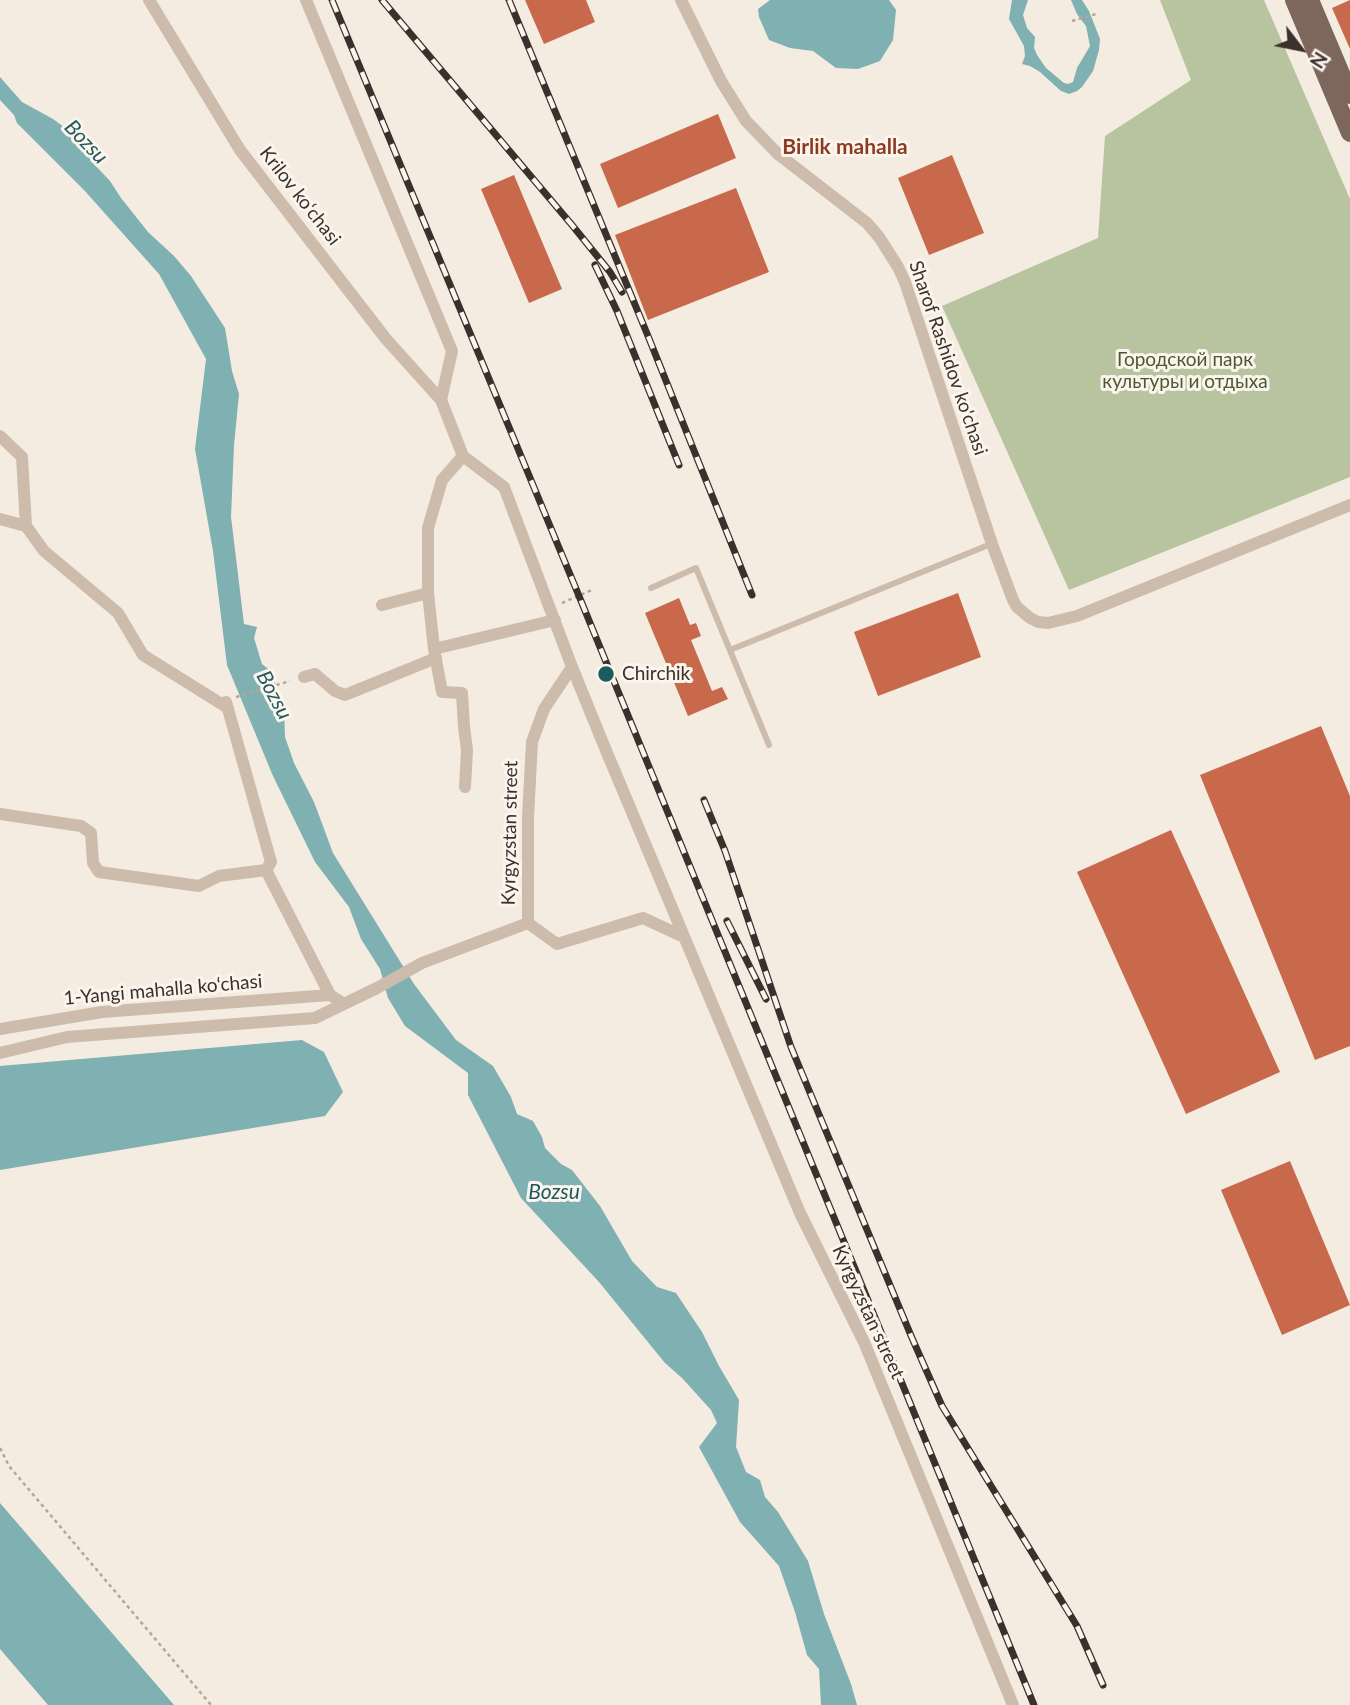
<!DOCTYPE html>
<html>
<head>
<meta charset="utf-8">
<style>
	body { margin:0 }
	#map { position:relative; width:1350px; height:1705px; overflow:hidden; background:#f4ebe1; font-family:Lato,sans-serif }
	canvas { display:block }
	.north { position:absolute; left:1266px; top:14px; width:70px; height:70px; -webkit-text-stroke:5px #fbf5ee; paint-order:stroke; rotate:122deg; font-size:19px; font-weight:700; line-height:28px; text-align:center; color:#3b302b }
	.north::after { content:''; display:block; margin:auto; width:24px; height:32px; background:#3b302b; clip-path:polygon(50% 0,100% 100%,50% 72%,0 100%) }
</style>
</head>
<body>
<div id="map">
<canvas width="1350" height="1705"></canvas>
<div class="north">N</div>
</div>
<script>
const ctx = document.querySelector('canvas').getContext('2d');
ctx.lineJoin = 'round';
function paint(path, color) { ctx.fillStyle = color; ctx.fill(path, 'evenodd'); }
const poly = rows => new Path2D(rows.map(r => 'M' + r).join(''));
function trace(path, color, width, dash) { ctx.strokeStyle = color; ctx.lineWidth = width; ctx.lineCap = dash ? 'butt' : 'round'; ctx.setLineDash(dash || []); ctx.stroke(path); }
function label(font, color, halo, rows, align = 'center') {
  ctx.font = font + ' Lato,sans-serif'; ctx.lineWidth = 6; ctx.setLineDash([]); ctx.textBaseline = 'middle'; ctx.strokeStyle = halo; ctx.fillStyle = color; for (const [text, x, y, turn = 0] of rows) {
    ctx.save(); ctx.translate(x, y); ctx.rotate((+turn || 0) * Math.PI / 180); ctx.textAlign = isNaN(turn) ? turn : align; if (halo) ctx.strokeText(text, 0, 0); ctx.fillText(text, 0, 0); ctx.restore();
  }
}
paint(poly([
	[1160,0,1264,0,1350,199,1350,477,1069,590,942,306,1098,238,1105,136,1191,80]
]), '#b8c4a0');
paint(poly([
	[770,0,889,0,896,10,893,40,880,61,858,69,836,68,813,51,790,48,769,40,759,17,758,9],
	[1012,0,1028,0,1023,15,1027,28,1035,37,1034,48,1037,55,1046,68,1064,83,1068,84,1073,82,1077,68,1090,46,1086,26,1077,14,1071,0,1082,0,1089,11,1100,39,1099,50,1093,71,1082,87,1077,91,1069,94,1061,91,1040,72,1030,66,1022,64,1025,56,1024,46,1009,19],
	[0,77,22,102,53,119,79,138,93,163,110,181,121,198,148,232,174,256,191,276,225,328,232,371,239,394,234,445,231,517,244,624,257,627,254,638,262,664,271,671,284,708,285,737,294,763,314,802,333,853,414,984,456,1040,493,1066,511,1097,517,1114,533,1121,542,1137,545,1148,561,1164,572,1170,600,1206,632,1261,657,1287,676,1293,702,1332,719,1366,739,1400,736,1447,746,1472,760,1480,765,1497,778,1512,808,1561,824,1614,851,1684,857,1705,821,1705,819,1669,807,1655,795,1612,779,1566,740,1522,699,1447,717,1423,711,1410,682,1378,665,1363,599,1282,521,1198,468,1095,468,1073,405,1026,388,998,380,969,361,939,349,907,315,862,273,776,227,665,213,551,195,449,206,359,159,274,84,190,17,123,14,115,0,100],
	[302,1040,324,1052,343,1092,325,1116,0,1170,0,1066],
	[0,1503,174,1705,48,1705,0,1649]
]), '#7fb0b2');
paint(poly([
	[525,0,586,0,595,22,544,44],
	[1350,0,1350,49,1332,8],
	[718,114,736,158,618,208,600,164],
	[952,155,984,233,929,255,898,178],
	[514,175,562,289,529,303,481,189],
	[736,188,769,272,648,320,615,235],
	[958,593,981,657,878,696,854,632],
	[679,598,690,625,696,623,701,636,691,640,712,691,722,687,728,699,688,716,645,613],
	[1321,726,1350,796,1350,1046,1315,1060,1200,775],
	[1171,830,1280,1072,1186,1114,1077,872],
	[1290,1161,1350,1305,1282,1335,1221,1190]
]), '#c8694b');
trace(poly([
	[1072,21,1096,14],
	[562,603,594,589],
	[236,697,290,681],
	[0,1448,9,1466,211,1705]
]), '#b9a596', 2.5, [3.5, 3.5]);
trace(poly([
	[651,588,696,568,769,745],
	[730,650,991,544]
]), '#cdbbac', 6);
trace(poly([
	[149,0,240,150,386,339,441,400,463,456,504,487,572,667,605,748,800,1213,864,1342,1013,1705],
	[306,0,452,351,441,400],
	[681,0,721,81,746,121,778,154,867,223,879,237,898,267,905,282,992,544,1013,600,1017,607,1030,618,1038,622,1048,623,1077,616,1350,505],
	[0,436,22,457,26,526,44,551,118,613,143,655,228,708],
	[463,456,442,480,428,528,428,593,434,649,442,692,462,693,464,727,467,750,465,787],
	[0,519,26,526],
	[382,605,428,593],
	[434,649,555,620],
	[304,677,315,674,335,691,345,695,436,658],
	[226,702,271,862,266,870,330,995,344,1004],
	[0,814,81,826,91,833,93,863,99,872,199,886,219,876,266,870],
	[528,923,528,817,532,742,544,709,572,667],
	[528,923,557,944,643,918,684,937],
	[0,1029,102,1012,330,995],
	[0,1053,67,1037,315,1018,377,988,422,963,528,923]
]), '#cdbbac', 12);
trace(poly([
	[1294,0,1350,133],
	[1310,0,1350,95]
]), '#7d675c', 18);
const rail = poly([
	[332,0,579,596,1034,1705],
	[382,0,572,225,610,272,622,292],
	[509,0,648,336,752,595],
	[595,265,617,311,679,465],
	[704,800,725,851,791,1047,912,1338,942,1406,1077,1626,1103,1685],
	[727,921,766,999]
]);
trace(rail, '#3b302b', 7);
trace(rail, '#fbf5ee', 4.5, [13]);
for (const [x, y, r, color] of [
	[606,674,9,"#1f5a5e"]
]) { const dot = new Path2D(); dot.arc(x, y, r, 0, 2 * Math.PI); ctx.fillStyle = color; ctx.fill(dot); trace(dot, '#fbf5ee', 2.5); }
label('19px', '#3b302b', '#fbf5ee', [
	["Krilov ko‘chasi",300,196,52],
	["Sharof Rashidov ko'chasi",948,358,71],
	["Kyrgyzstan street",510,833,-89],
	["1-Yangi mahalla ko‘chasi",163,990,-5],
	["Kyrgyzstan street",868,1312,65]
]);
label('19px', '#4a5a2e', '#fbf5ee', [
	["Городской парк",1185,360],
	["культуры и отдыха",1185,382]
]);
label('19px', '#3b302b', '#fbf5ee', [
	["Chirchik",622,674]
], 'left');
label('italic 21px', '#1f5a5e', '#fbf5ee', [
	["Bozsu",86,142,46],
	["Bozsu",274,695,62],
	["Bozsu",554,1192]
]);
label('bold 21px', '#8c3b22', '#fbf5ee', [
	["Birlik mahalla",845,147]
]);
</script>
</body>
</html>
